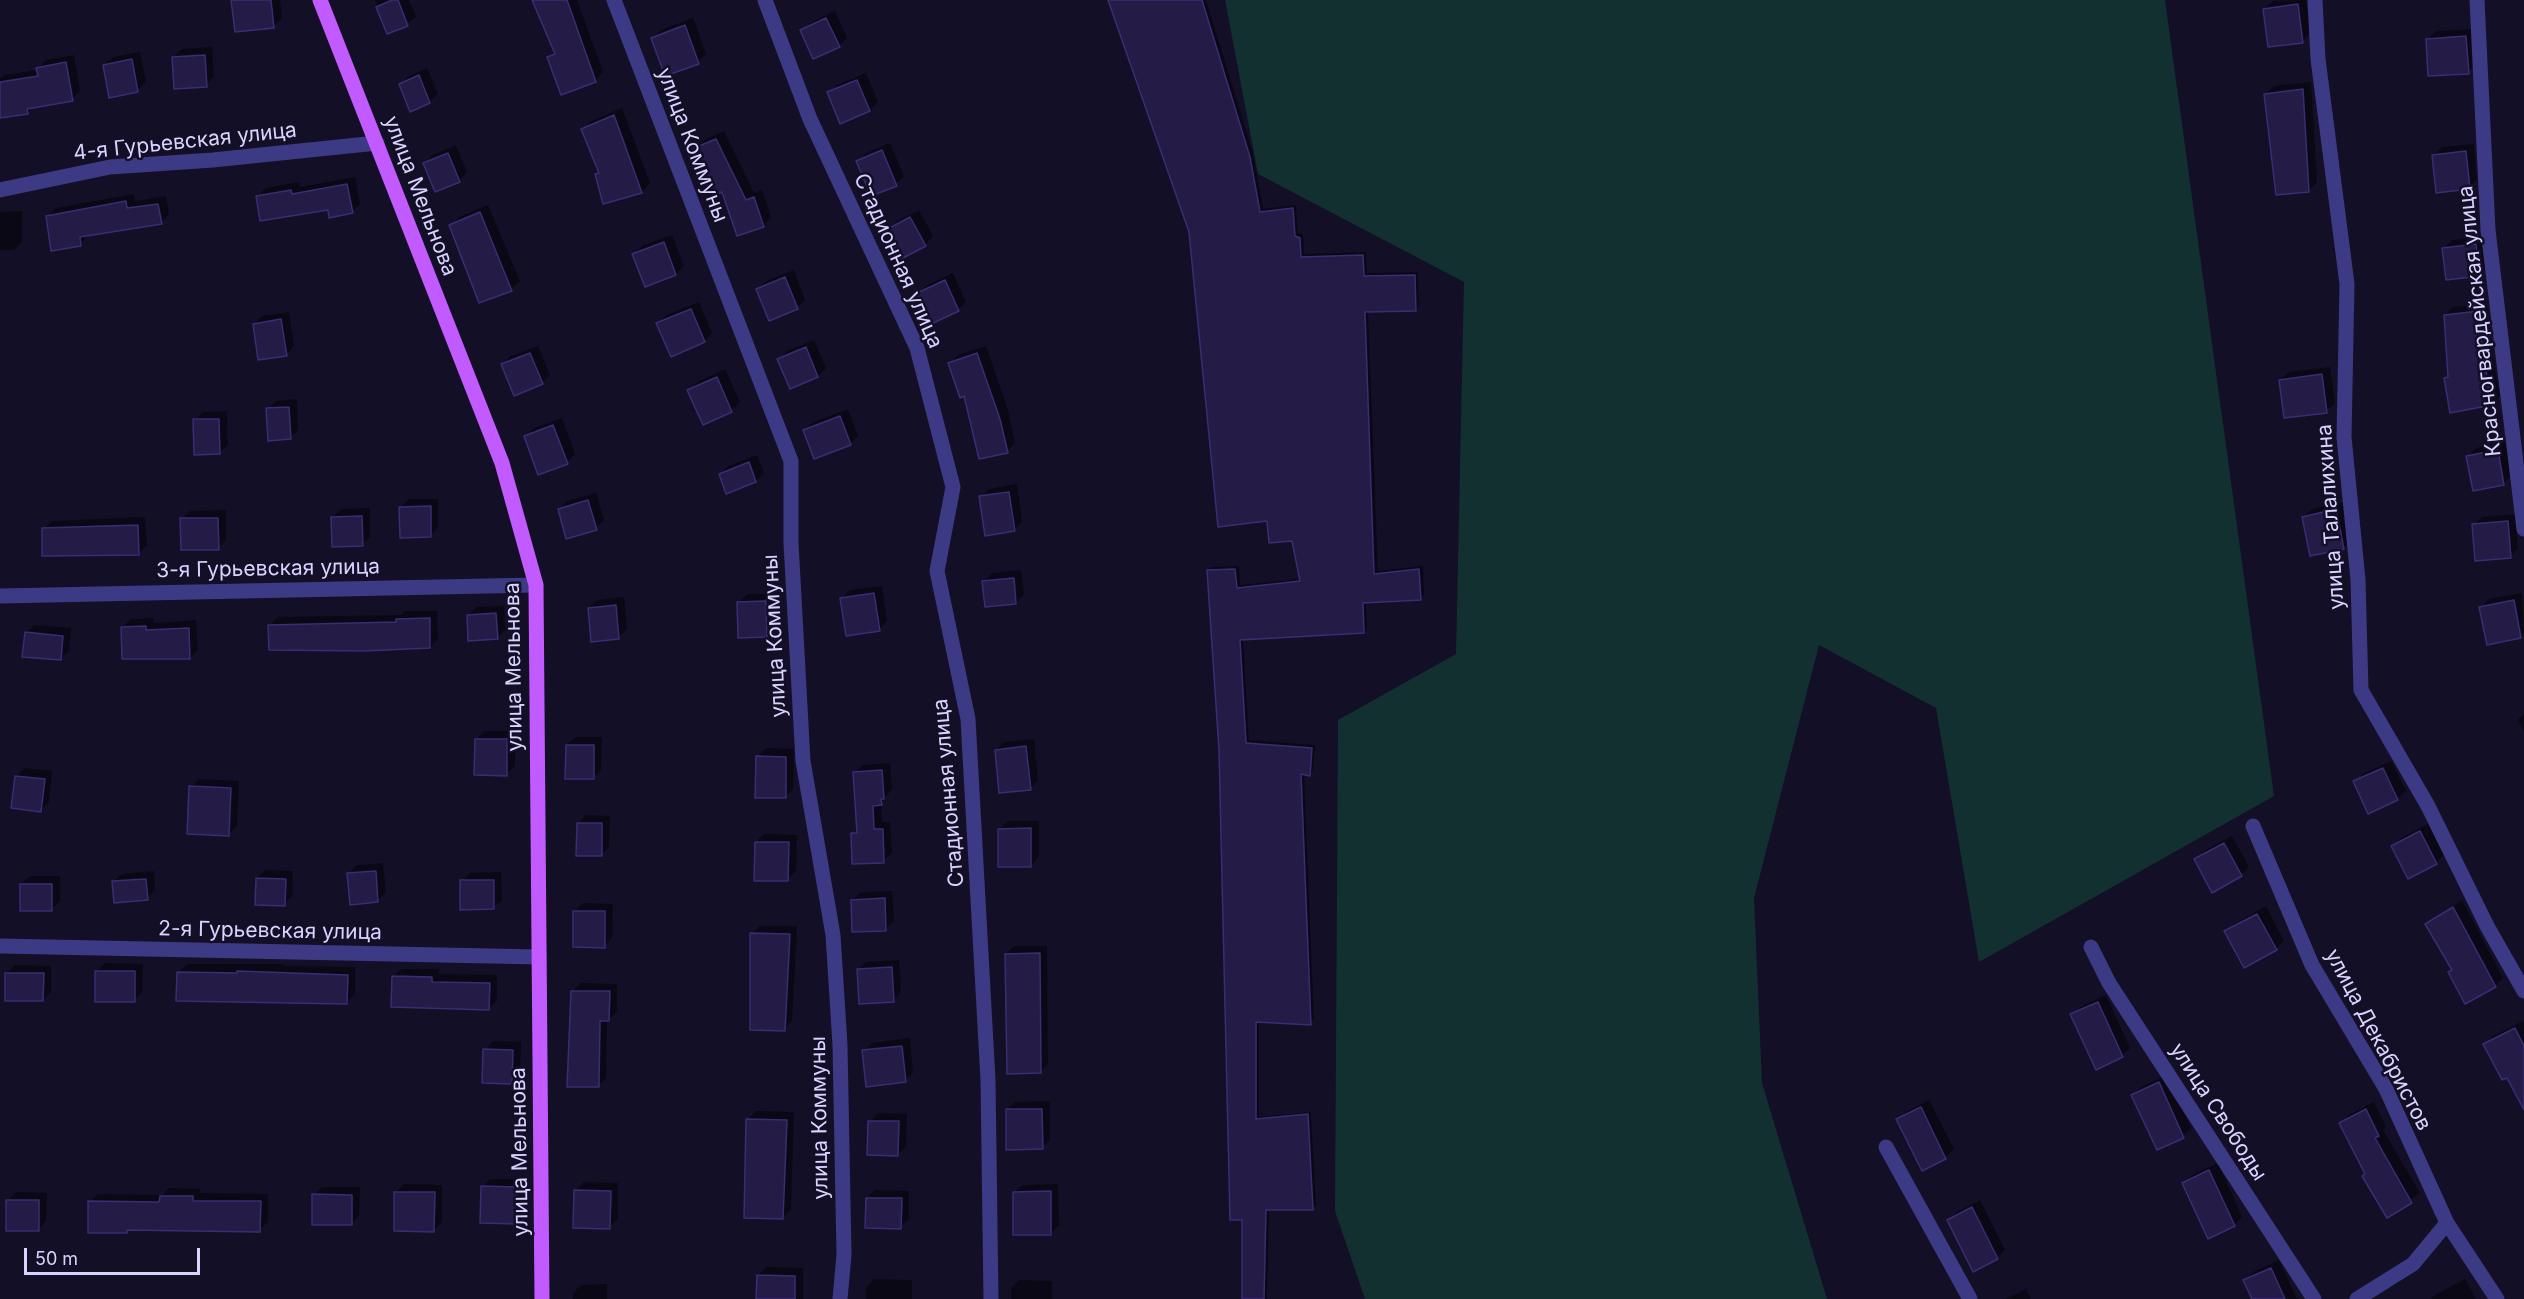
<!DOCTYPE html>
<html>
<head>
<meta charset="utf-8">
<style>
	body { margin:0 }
	#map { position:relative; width:2524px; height:1299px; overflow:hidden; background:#130f26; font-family:Inter,sans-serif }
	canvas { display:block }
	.scale { position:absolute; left:24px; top:1248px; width:176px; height:27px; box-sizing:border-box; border:3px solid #d9d4ff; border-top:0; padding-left:8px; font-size:18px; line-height:21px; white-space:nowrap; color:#d9d4ff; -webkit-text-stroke:4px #130f26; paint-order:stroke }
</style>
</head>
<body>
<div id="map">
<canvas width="2524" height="1299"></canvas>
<div class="scale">50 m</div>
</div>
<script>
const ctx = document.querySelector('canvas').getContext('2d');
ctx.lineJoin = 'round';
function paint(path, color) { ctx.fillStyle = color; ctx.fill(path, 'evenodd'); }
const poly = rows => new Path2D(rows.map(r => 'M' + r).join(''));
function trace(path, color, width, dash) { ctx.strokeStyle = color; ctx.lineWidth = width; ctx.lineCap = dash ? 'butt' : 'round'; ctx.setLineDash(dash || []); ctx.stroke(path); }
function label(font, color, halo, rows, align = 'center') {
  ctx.font = font + ' Inter,sans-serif'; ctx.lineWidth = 5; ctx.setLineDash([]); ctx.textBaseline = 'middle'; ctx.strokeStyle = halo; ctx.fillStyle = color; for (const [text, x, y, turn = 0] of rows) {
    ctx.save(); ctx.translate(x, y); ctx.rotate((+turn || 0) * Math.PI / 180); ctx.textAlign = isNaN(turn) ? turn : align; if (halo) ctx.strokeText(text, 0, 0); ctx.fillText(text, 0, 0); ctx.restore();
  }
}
paint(poly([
	[1225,0,2165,0,2274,796,1979,962,1936,708,1819,645,1754,898,1762,1083,1827,1299,1365,1299,1335,1211,1338,720,1456,654,1464,282,1258,174]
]), '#12302f');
paint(poly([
	[233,0,280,0,282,18,274,26],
	[375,0,409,0,416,16,407,24,388,32],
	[539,0,577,0,603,72,595,81,549,57,555,51],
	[1110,0,1206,0,1253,153,1263,209,1296,205,1298,233,1303,234,1304,254,1366,252,1367,273,1418,272,1419,306,1416,310,1368,311,1378,571,1423,566,1424,595,1420,598,1366,602,1367,628,1364,632,1243,638,1249,740,1315,745,1313,770,1309,774,1304,773,1314,1019,1310,1023,1259,1021,1259,1117,1311,1112,1316,1205,1313,1208,1269,1208,1267,1299,1243,1299,1244,1219,1221,750,1208,571,1212,567,1239,566,1240,585,1301,579,1293,539,1269,519,1191,232],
	[2306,0,2310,33,2302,42,2264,9,2273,1],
	[835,11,847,38,839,46,801,31,810,23],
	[693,18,706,54,698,62,653,38,661,30],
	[2474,29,2476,64,2468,72,2428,39,2436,31],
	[212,47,214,77,206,85,173,57,182,49],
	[140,52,146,82,137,91,104,65,113,57],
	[74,55,80,91,72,99,33,107,27,113,0,112,0,79,4,75,38,70,46,60],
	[427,68,438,94,429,102,400,84,409,76],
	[866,73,878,102,870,110,829,93,837,85],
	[2311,82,2317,182,2309,191,2265,94,2274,86],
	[622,108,650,183,642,192,604,202,596,175,600,171,583,129,591,121],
	[724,131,754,193,762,190,771,217,763,226,697,163,701,160,696,148,704,140],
	[890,143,904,176,896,184,858,161,866,153],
	[2474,144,2477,179,2469,187,2433,156,2442,147],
	[456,145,467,172,459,181,425,163,433,155],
	[355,177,360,204,352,212,258,196,266,188,299,182,300,187],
	[134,194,135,201,166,196,169,214,161,223,88,234,80,245,48,217,56,208],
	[488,205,520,281,511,289,480,301,451,226,459,217],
	[919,210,933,236,925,245,888,230,896,222],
	[22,211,22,242,14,250,0,250,0,212],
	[672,235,684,266,676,274,634,254,642,246],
	[2484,236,2487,267,2479,275,2444,248,2452,240],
	[794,270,805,300,797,308,758,289,766,281],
	[953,273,966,302,958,310,918,293,927,285],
	[699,302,712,333,704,341,658,324,666,315],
	[2487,304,2490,344,2500,396,2491,404,2446,378,2450,374,2445,315,2453,307],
	[289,312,294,346,286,355,254,325,262,316],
	[814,340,826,368,818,376,779,359,787,351],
	[538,346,550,375,542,383,503,364,511,356],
	[986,346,1008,410,1015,443,1007,451,950,363,958,355],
	[2330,367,2335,403,2326,411,2280,380,2289,372],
	[725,369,740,402,732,410,704,423,689,390,697,382],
	[297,399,298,430,290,438,268,409,276,401],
	[848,409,858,436,850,444,804,430,813,422],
	[227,411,228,445,219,453,195,420,203,412],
	[562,418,575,454,567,462,526,436,534,428],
	[2506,442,2512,475,2504,483,2474,489,2468,456,2476,448],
	[757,455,764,473,756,481,720,474,728,466],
	[1017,484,1022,522,1014,530,981,497,989,489],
	[596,493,604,520,596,528,559,509,567,501],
	[409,499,438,499,438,527,430,536,401,507],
	[2344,502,2352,540,2344,548,2303,517,2312,509],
	[370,508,370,537,362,545,333,517,341,509],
	[226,510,226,540,218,548,182,519,190,511],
	[2515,514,2518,549,2510,557,2474,525,2482,517],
	[145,517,147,545,139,553,44,529,52,521],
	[1021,570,1024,594,1016,603,984,582,992,573],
	[882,586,887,621,879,630,842,598,850,590],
	[2522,593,2524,633,2521,636,2481,608,2489,599],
	[747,594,774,594,774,628,766,636,739,602],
	[624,597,627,629,619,637,589,608,597,600],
	[504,606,505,630,497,638,469,615,477,607],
	[405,611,437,611,438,639,430,647,270,625,278,617,402,615],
	[154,618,154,623,196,620,198,650,190,658,123,627,131,619],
	[34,625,71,628,69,651,60,659,26,633],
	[2524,713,2524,732,2518,720],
	[484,731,515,731,515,766,506,774,476,740],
	[575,737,602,737,601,770,593,778,567,745],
	[1034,739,1038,780,1030,789,996,750,1004,742],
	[766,748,794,749,793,789,785,797,757,757],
	[2391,761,2406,791,2397,799,2355,782,2363,774],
	[890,763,892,789,881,803,882,822,890,822,892,853,883,861,853,834,858,828,855,773,863,765],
	[24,768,52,771,49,802,41,810,16,777],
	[199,779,239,781,237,826,229,834,191,787],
	[586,815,610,816,609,847,601,855,578,824],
	[1008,821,1039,821,1039,857,1031,865,999,829],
	[2428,824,2444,855,2436,863,2393,846,2401,838],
	[764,834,797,835,796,871,788,879,756,842],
	[2232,836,2249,867,2241,875,2196,859,2204,851],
	[383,863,386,892,377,901,348,874,357,865],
	[265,870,293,871,292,896,284,904,257,878],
	[154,871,155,890,147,898,113,882,122,874],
	[501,872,502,900,493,908,462,881,470,873],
	[30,876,60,876,60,901,52,909,21,884],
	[892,891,894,921,886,929,853,900,861,892],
	[2462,900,2503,978,2495,986,2453,969,2427,924],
	[583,903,613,904,612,938,604,946,575,911],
	[2266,906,2284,941,2276,949,2226,932,2234,924],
	[760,926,797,926,792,1021,784,1029,751,934],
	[1014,946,1047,946,1048,1064,1040,1072,1006,954],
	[899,960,901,992,893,1001,858,970,866,962],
	[105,963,143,964,142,992,134,1001,97,971],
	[187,964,284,964,284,966,355,967,355,994,347,1002,178,973],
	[15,965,51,966,51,992,43,1000,7,973],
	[401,969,439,969,439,974,497,975,497,1001,488,1009,393,977],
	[581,983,617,984,617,1012,607,1020,606,1078,598,1086,573,991],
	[2106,995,2130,1048,2122,1056,2072,1015,2080,1007],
	[2523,1021,2524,1022,2524,1107,2507,1076,2485,1044,2493,1036],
	[910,1038,913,1073,905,1081,864,1051,872,1043],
	[493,1041,521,1042,520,1074,511,1083,485,1050],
	[2167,1075,2191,1128,2183,1136,2157,1148,2133,1095,2141,1087],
	[1929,1100,1954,1149,1946,1157,1922,1169,1898,1120,1906,1112],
	[1050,1101,1050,1140,1042,1148,1007,1110,1015,1102],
	[2374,1102,2386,1127,2383,1130,2420,1193,2387,1216,2341,1123,2349,1115],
	[756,1111,794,1112,791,1209,783,1218,747,1120],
	[878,1113,907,1114,906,1146,898,1154,870,1122],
	[2218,1163,2242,1217,2234,1225,2184,1183,2192,1175],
	[490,1179,524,1179,524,1214,516,1222,482,1187],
	[584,1182,618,1183,618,1219,609,1227,575,1191],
	[404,1184,442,1185,442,1222,434,1230,396,1192],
	[1058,1184,1059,1225,1051,1233,1014,1193,1022,1185],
	[322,1187,360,1187,359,1216,351,1224,314,1195],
	[169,1188,200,1189,200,1193,268,1194,268,1222,259,1230,130,1228,127,1232,90,1202,98,1194,163,1195],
	[875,1190,909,1191,909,1219,900,1227,867,1198],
	[16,1192,47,1193,46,1221,38,1230,8,1200],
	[1980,1200,2005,1250,1997,1258,1949,1220,1957,1212],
	[2279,1260,2297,1299,2253,1299,2245,1280,2253,1272],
	[766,1267,803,1268,803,1299,758,1299,758,1276],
	[874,1279,912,1280,912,1299,866,1299,866,1288],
	[2465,1279,2476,1299,2431,1299,2435,1295],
	[1019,1280,1052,1281,1052,1299,1011,1299,1011,1288],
	[607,1284,607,1299,573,1299,573,1293,581,1285],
	[2026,1289,2031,1299,2005,1299]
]), '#0007');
const building = poly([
	[231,0,271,0,274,28,235,32,231,0],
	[392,0,398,0,408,26,387,34,376,7,392,0],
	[532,0,567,0,596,82,561,95,547,57,555,54,532,0],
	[1108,0,1202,0,1250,157,1260,212,1293,208,1295,236,1300,238,1301,257,1363,255,1364,276,1415,275,1416,311,1365,312,1374,574,1419,569,1421,600,1363,603,1364,633,1240,640,1246,743,1312,748,1310,776,1301,774,1311,1025,1256,1022,1256,1119,1308,1114,1313,1210,1266,1210,1264,1299,1242,1299,1242,1220,1230,1220,1219,750,1207,570,1235,569,1237,588,1300,581,1292,541,1269,543,1267,521,1218,527,1189,232,1108,0],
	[2298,4,2303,43,2268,47,2263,9,2298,4],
	[826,18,840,47,813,59,800,30,826,18],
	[685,25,699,64,665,76,651,38,685,25],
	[2466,36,2469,74,2428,76,2426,39,2466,36],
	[205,55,207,87,174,89,172,57,205,55],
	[132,59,138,92,109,98,103,65,132,59],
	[66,62,73,101,27,109,28,114,0,118,0,82,38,76,36,68,66,62],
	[419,75,430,103,410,112,399,84,419,75],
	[857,80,870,111,840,124,827,92,857,80],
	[2303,89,2309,192,2276,195,2264,94,2303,89],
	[614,115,642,193,603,204,595,174,599,173,581,129,614,115],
	[716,139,746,200,754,197,764,227,737,236,722,192,712,197,696,163,700,161,694,148,716,139],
	[882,150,897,186,871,196,856,161,882,150],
	[2466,151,2470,189,2436,193,2432,155,2466,151],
	[448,153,460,182,435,192,423,163,448,153],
	[347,184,353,213,329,218,328,210,260,221,256,196,291,190,292,194,347,184],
	[126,201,127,208,158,204,162,224,80,237,81,246,51,251,46,216,126,201],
	[480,212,512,291,479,303,449,225,480,212],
	[910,217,926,246,901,259,886,230,910,217],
	[664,242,676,275,645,287,632,254,664,242],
	[2476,244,2480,276,2446,280,2442,248,2476,244],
	[785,277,798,309,769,321,756,289,785,277],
	[945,280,959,311,931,324,917,293,945,280],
	[691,309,705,342,671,357,656,323,691,309],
	[2479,311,2483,353,2492,405,2450,413,2444,378,2448,377,2444,315,2479,311],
	[281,319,287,356,258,360,253,324,281,319],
	[806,347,818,377,790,389,777,359,806,347],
	[530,353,543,384,514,396,501,364,530,353],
	[977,353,1000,419,1008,453,979,459,964,396,960,398,948,363,977,353],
	[2322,374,2327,413,2284,418,2279,380,2322,374],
	[717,377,732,412,703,425,687,390,717,377],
	[289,407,291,439,268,441,266,408,289,407],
	[840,416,851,445,814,459,803,430,840,416],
	[193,419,219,419,220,454,194,455,193,419],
	[553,425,568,464,538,475,524,436,553,425],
	[2498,450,2504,485,2473,491,2466,456,2498,450],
	[749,462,756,482,726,494,719,474,749,462],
	[1009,492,1015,531,985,536,979,496,1009,492],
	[588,500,597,530,566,539,558,509,588,500],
	[431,506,431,537,400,538,399,507,431,506],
	[2336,509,2344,549,2310,556,2302,517,2336,509],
	[362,516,363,546,332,547,331,517,362,516],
	[180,518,218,518,219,550,181,550,180,518],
	[2508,521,2511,558,2475,561,2472,524,2508,521],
	[138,525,139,555,42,556,42,528,138,525],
	[1014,578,1016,604,985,607,982,581,1014,578],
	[874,593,880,631,846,636,840,598,874,593],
	[2514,600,2521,638,2487,645,2479,607,2514,600],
	[766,601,767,637,738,638,737,602,766,601],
	[616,605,619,639,591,642,588,608,616,605],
	[496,613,498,639,468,641,467,615,496,613],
	[430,618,430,648,364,651,269,650,268,625,396,622,396,619,430,618],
	[146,626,146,630,189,628,190,659,122,659,121,627,146,626],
	[25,632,63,636,61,660,22,657,25,632],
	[475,739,507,739,507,776,474,775,475,739],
	[566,745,594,745,594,779,565,779,566,745],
	[1026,746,1031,790,999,793,995,750,1026,746],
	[756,756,786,757,786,798,755,798,756,756],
	[2383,768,2398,800,2368,814,2353,781,2383,768],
	[882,770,884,799,881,799,882,805,873,806,874,829,883,829,884,863,852,864,851,833,857,833,853,772,882,770],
	[15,776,45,779,41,812,11,808,15,776],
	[189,786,231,788,229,836,187,834,189,786],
	[577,823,602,823,602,856,576,856,577,823],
	[1031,828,1031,867,998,867,998,829,1031,828],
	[2420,831,2437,864,2408,879,2391,846,2420,831],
	[755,842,789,842,788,881,754,881,755,842],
	[2224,843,2242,876,2212,893,2194,859,2224,843],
	[376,871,378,902,350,905,347,873,376,871],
	[256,878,286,879,285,906,255,905,256,878],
	[146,879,148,900,114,903,112,881,146,879],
	[460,880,494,880,494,909,460,910,460,880],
	[20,884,52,884,52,911,20,911,20,884],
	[885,898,886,931,852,932,851,900,885,898],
	[2453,907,2496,987,2465,1004,2448,972,2452,970,2425,924,2453,907],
	[573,911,605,911,605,948,573,947,573,911],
	[2257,914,2277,950,2244,968,2224,931,2257,914],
	[750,933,790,934,785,1031,750,1030,750,933],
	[1040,953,1041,1073,1007,1074,1005,954,1040,953],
	[892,967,894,1002,859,1004,857,969,892,967],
	[95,971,135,971,135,1002,95,1002,95,971],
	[237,971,348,975,347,1004,176,1001,177,972,237,973,237,971],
	[5,973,44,973,43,1001,5,1001,5,973],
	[392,976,432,977,432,982,490,983,489,1010,391,1007,392,976],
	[571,991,610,991,609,1021,600,1021,599,1087,567,1087,571,991],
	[2098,1002,2123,1057,2096,1070,2070,1014,2098,1002],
	[2515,1028,2524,1046,2524,1110,2507,1078,2502,1080,2483,1044,2515,1028],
	[902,1046,906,1082,866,1087,862,1050,902,1046],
	[483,1049,513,1050,512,1084,482,1083,483,1049],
	[2159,1082,2184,1138,2157,1150,2131,1095,2159,1082],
	[1921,1107,1946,1159,1922,1171,1896,1119,1921,1107],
	[1006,1109,1042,1109,1043,1149,1006,1150,1006,1109],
	[2366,1109,2379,1136,2375,1138,2412,1203,2387,1218,2362,1176,2365,1174,2339,1123,2366,1109],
	[746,1119,787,1120,783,1219,744,1218,746,1119],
	[868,1121,899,1121,898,1156,867,1155,868,1121],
	[2209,1170,2235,1226,2208,1239,2182,1183,2209,1170],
	[481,1186,517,1187,516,1224,480,1223,481,1186],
	[574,1190,611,1191,610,1229,573,1228,574,1190],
	[1051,1191,1051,1235,1013,1235,1013,1192,1051,1191],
	[394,1192,435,1192,434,1232,394,1231,394,1192],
	[312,1194,352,1195,352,1225,312,1225,312,1194],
	[160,1196,193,1196,193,1201,261,1201,260,1232,127,1230,127,1233,88,1233,88,1201,159,1202,160,1196],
	[866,1198,902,1198,901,1229,865,1228,866,1198],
	[6,1200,39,1200,39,1231,6,1231,6,1200],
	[1972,1207,1998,1259,1973,1272,1947,1220,1972,1207],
	[2271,1268,2285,1299,2252,1299,2243,1280,2271,1268],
	[757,1275,795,1276,795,1299,756,1299,757,1275]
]);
paint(building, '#241b47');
trace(building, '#3b2d73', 1.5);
trace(poly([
	[614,0,791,461,791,543,803,761,833,935,840,1045,844,1255,840,1299],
	[765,0,810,119,917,348,953,487,937,571,968,719,988,1080,991,1299],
	[2315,0,2318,59,2347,284,2344,437,2358,580,2361,690,2428,806,2487,926,2524,991],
	[2477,0,2488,230,2524,529],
	[0,190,110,167,213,160,377,143],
	[0,596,536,585],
	[2253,826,2312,965,2386,1089,2447,1223,2497,1299],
	[0,946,539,957],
	[2091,947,2109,983,2314,1299],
	[1886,1147,1970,1299],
	[2357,1299,2413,1264,2447,1223]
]), '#3d3a85', 15);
trace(poly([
	[320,0,502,463,536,585,542,1299]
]), '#c25bff', 15);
label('21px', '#d9d4ff', '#130f26', [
	["4-я Гурьевская улица",185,142,-6],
	["улица Коммуны",692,145,69],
	["улица Мельнова",420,196,69],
	["Стадионная улица",898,261,66],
	["Красногвардейская улица",2480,321,-96],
	["улица Талалихина",2331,517,-94],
	["3-я Гурьевская улица",268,569,-1],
	["улица Коммуны",775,636,-93],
	["улица Мельнова",514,667,-91],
	["Стадионная улица",949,793,-95],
	["2-я Гурьевская улица",270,931,1],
	["улица Декабристов",2378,1040,62],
	["улица Свободы",2218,1112,57],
	["улица Коммуны",820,1118,-91],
	["улица Мельнова",520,1152,-91]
]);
</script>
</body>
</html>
